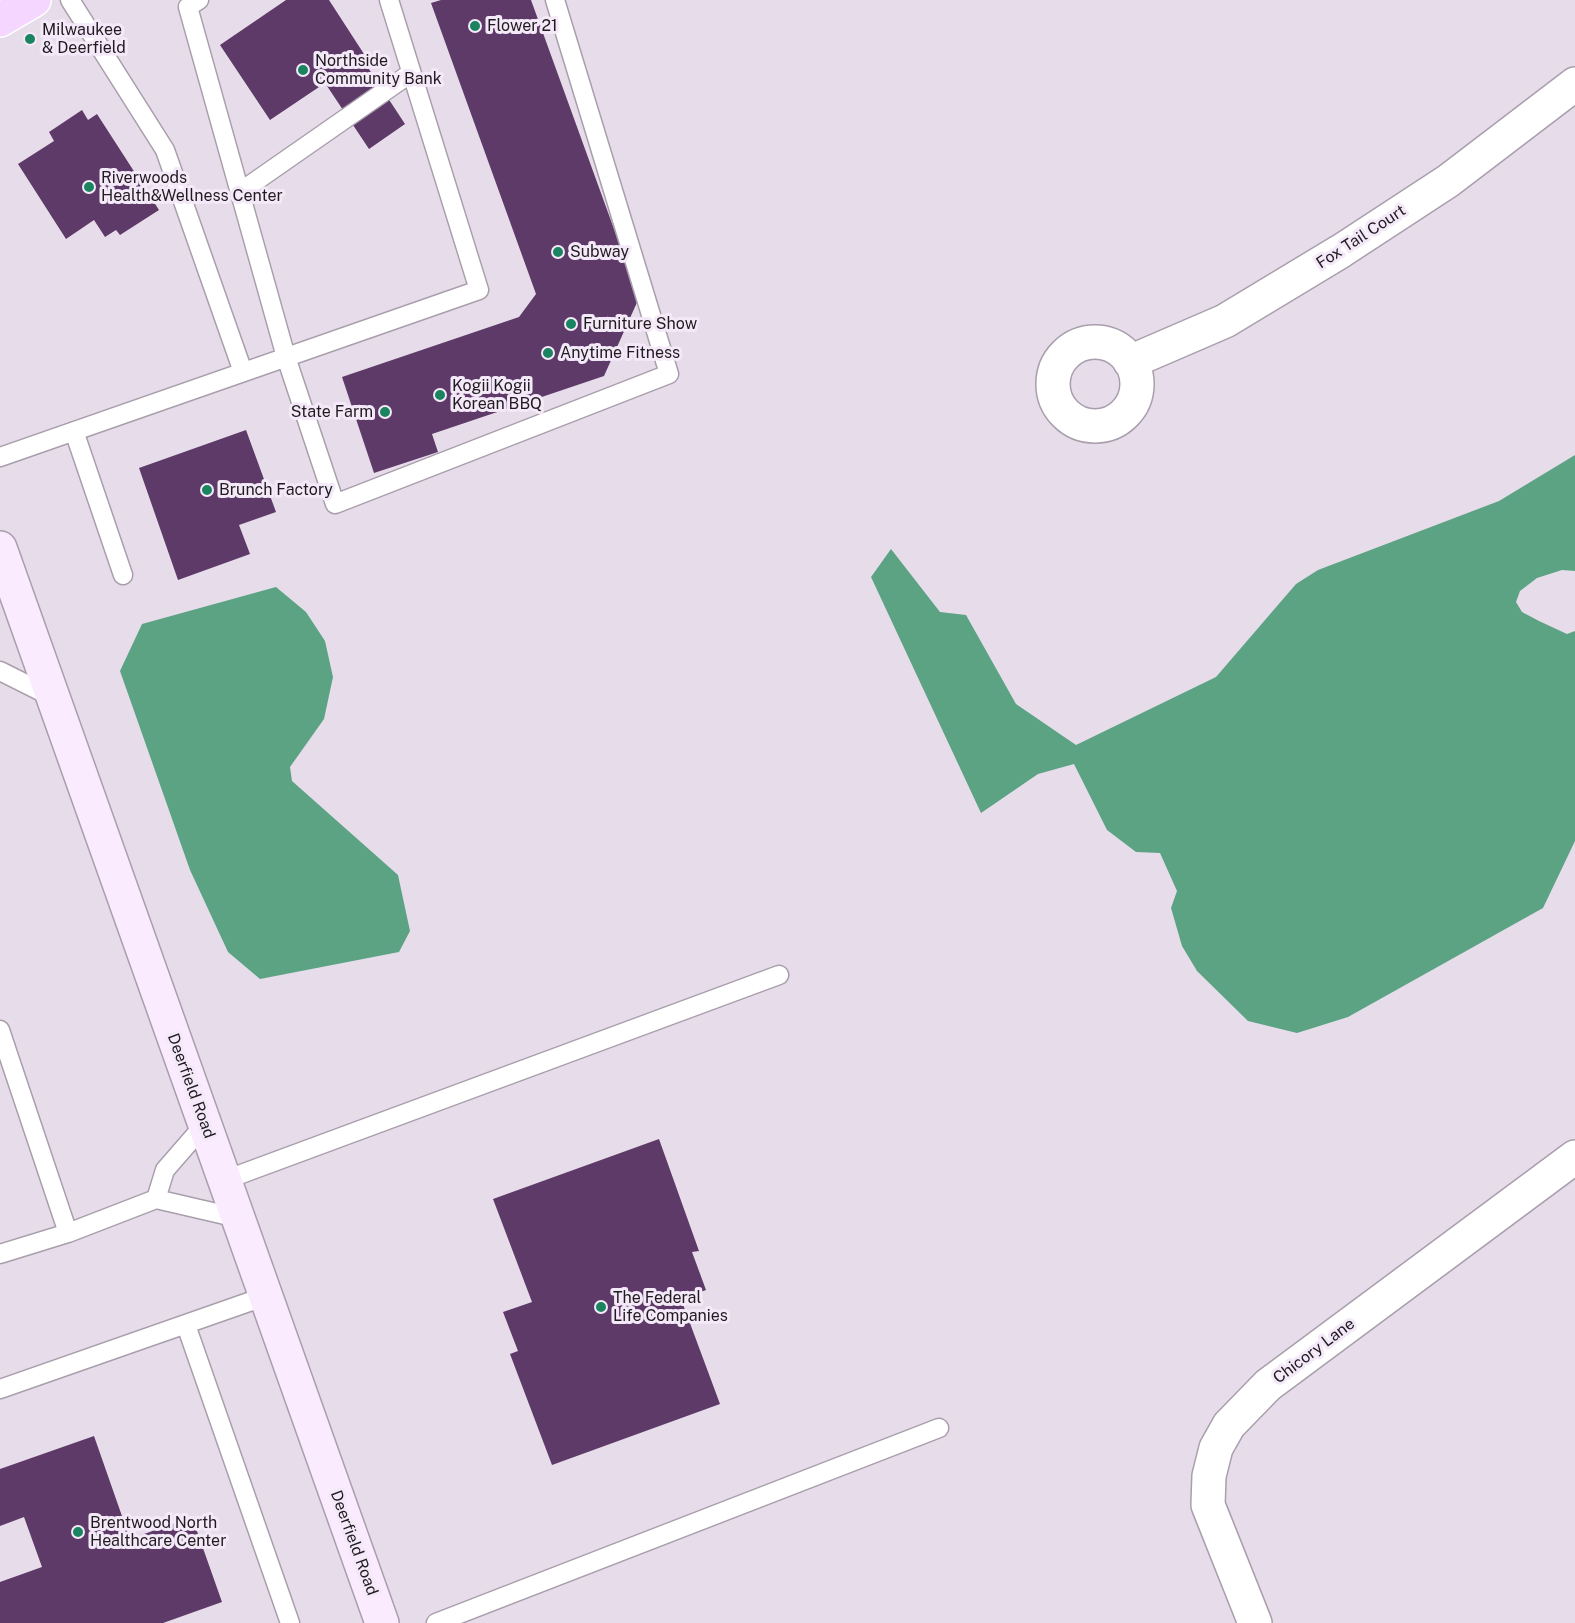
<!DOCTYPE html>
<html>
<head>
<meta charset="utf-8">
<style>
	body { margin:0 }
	canvas { display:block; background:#e7dcea }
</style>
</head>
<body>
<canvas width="1575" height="1623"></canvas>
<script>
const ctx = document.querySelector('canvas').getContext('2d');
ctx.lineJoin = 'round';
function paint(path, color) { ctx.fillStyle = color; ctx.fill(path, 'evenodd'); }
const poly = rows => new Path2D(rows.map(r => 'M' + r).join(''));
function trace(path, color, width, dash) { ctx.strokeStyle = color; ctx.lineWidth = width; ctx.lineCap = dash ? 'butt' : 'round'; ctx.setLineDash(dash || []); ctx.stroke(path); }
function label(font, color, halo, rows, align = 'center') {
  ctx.font = font + ' "Public Sans",sans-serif'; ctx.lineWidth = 6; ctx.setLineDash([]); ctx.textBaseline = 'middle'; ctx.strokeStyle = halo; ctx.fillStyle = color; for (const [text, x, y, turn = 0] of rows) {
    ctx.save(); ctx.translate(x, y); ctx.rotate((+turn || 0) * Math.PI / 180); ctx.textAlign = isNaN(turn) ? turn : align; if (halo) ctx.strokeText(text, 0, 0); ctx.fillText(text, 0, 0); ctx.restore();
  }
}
paint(poly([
	[1575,455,1575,571,1562,570,1537,578,1520,591,1516,602,1522,612,1539,621,1567,634,1575,631,1575,841,1543,908,1348,1017,1297,1033,1248,1021,1197,971,1182,946,1171,908,1177,891,1160,853,1136,852,1107,830,1074,764,1038,774,981,813,871,577,891,549,940,612,966,615,1016,704,1076,745,1216,677,1296,584,1318,570,1499,501],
	[276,587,306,612,325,641,333,677,324,719,290,767,292,781,398,875,410,931,399,952,260,979,228,952,190,870,120,671,142,624]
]), '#5ca384');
paint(poly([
	[286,0,329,0,364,54,361,57,405,124,369,149,325,83,270,120,220,45],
	[441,0,531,0,639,298,604,376,432,434,438,452,374,473,342,377,519,317,536,294,431,3],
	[82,110,88,120,97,114,159,210,120,235,116,230,105,237,94,220,66,239,18,164,54,141,49,132],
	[246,430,276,512,239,525,250,554,178,580,139,468],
	[659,1139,699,1251,692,1252,706,1290,681,1299,720,1404,552,1465,510,1354,518,1351,503,1312,532,1302,493,1199],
	[94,1436,130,1539,192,1517,222,1602,163,1623,0,1623,0,1582,42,1567,24,1517,0,1526,0,1469]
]), '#5e3a68');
const service = poly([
	[70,0,165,150,243,372],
	[199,0,188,7,286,357,335,504,669,374,555,0],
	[240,192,411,73],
	[74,431,123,575],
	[0,457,479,290,389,0],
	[0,671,52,697],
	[0,1030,68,1233],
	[225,1180,779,975],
	[156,1199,165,1170,205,1124],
	[0,1254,68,1233,156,1199,238,1218],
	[186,1325,290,1623],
	[0,1389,266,1296],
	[436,1623,939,1428]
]);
const minor = poly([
	'1053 384a42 42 0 1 1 84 0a42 42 0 1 1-84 0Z',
	[1130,362,1225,321,1341,251,1448,181,1575,84],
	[1255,1623,1208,1505,1209,1476,1216,1448,1229,1425,1268,1385,1575,1157]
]);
const secondary = poly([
	[0,548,382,1623]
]);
const primary = poly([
	[0,20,34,0]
]);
trace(service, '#a99fac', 21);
trace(minor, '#a99fac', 36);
trace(secondary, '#a99fac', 36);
trace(primary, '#fff', 36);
trace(service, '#fff', 18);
trace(minor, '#fff', 33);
trace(secondary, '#faebff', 33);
trace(primary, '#f5d6ff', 33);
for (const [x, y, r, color] of [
	[475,26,6,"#1a8460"],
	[30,39,6,"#1a8460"],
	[303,70,6,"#1a8460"],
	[89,187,6,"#1a8460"],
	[558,252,6,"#1a8460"],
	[571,324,6,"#1a8460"],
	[548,353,6,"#1a8460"],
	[440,395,6,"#1a8460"],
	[385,412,6,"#1a8460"],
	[207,490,6,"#1a8460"],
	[601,1307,6,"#1a8460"],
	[78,1532,6,"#1a8460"]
]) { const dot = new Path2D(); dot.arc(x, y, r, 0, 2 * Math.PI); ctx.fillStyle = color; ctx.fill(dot); trace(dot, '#f4e9f8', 2); }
label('16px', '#1f1b20', '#f4e9f8', [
	["Flower 21",487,26],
	["Milwaukee",42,30],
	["& Deerfield",42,48],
	["Northside",315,61],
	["Community Bank",315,79],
	["Riverwoods",101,178],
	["Health&Wellness Center",101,196],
	["Subway",570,252],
	["Furniture Show",583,324],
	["Anytime Fitness",560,353],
	["Kogii Kogii",452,386],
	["Korean BBQ",452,404],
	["State Farm",373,412,"right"],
	["Brunch Factory",219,490],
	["The Federal",613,1298],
	["Life Companies",613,1316],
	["Brentwood North",90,1523],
	["Healthcare Center",90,1541]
], 'left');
label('16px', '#1f1b20', '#f4e9f8', [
	["Fox Tail Court",1361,237,-33],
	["Deerfield Road",191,1086,70],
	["Chicory Lane",1314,1351,-37],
	["Deerfield Road",354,1543,70]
]);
</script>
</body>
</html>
